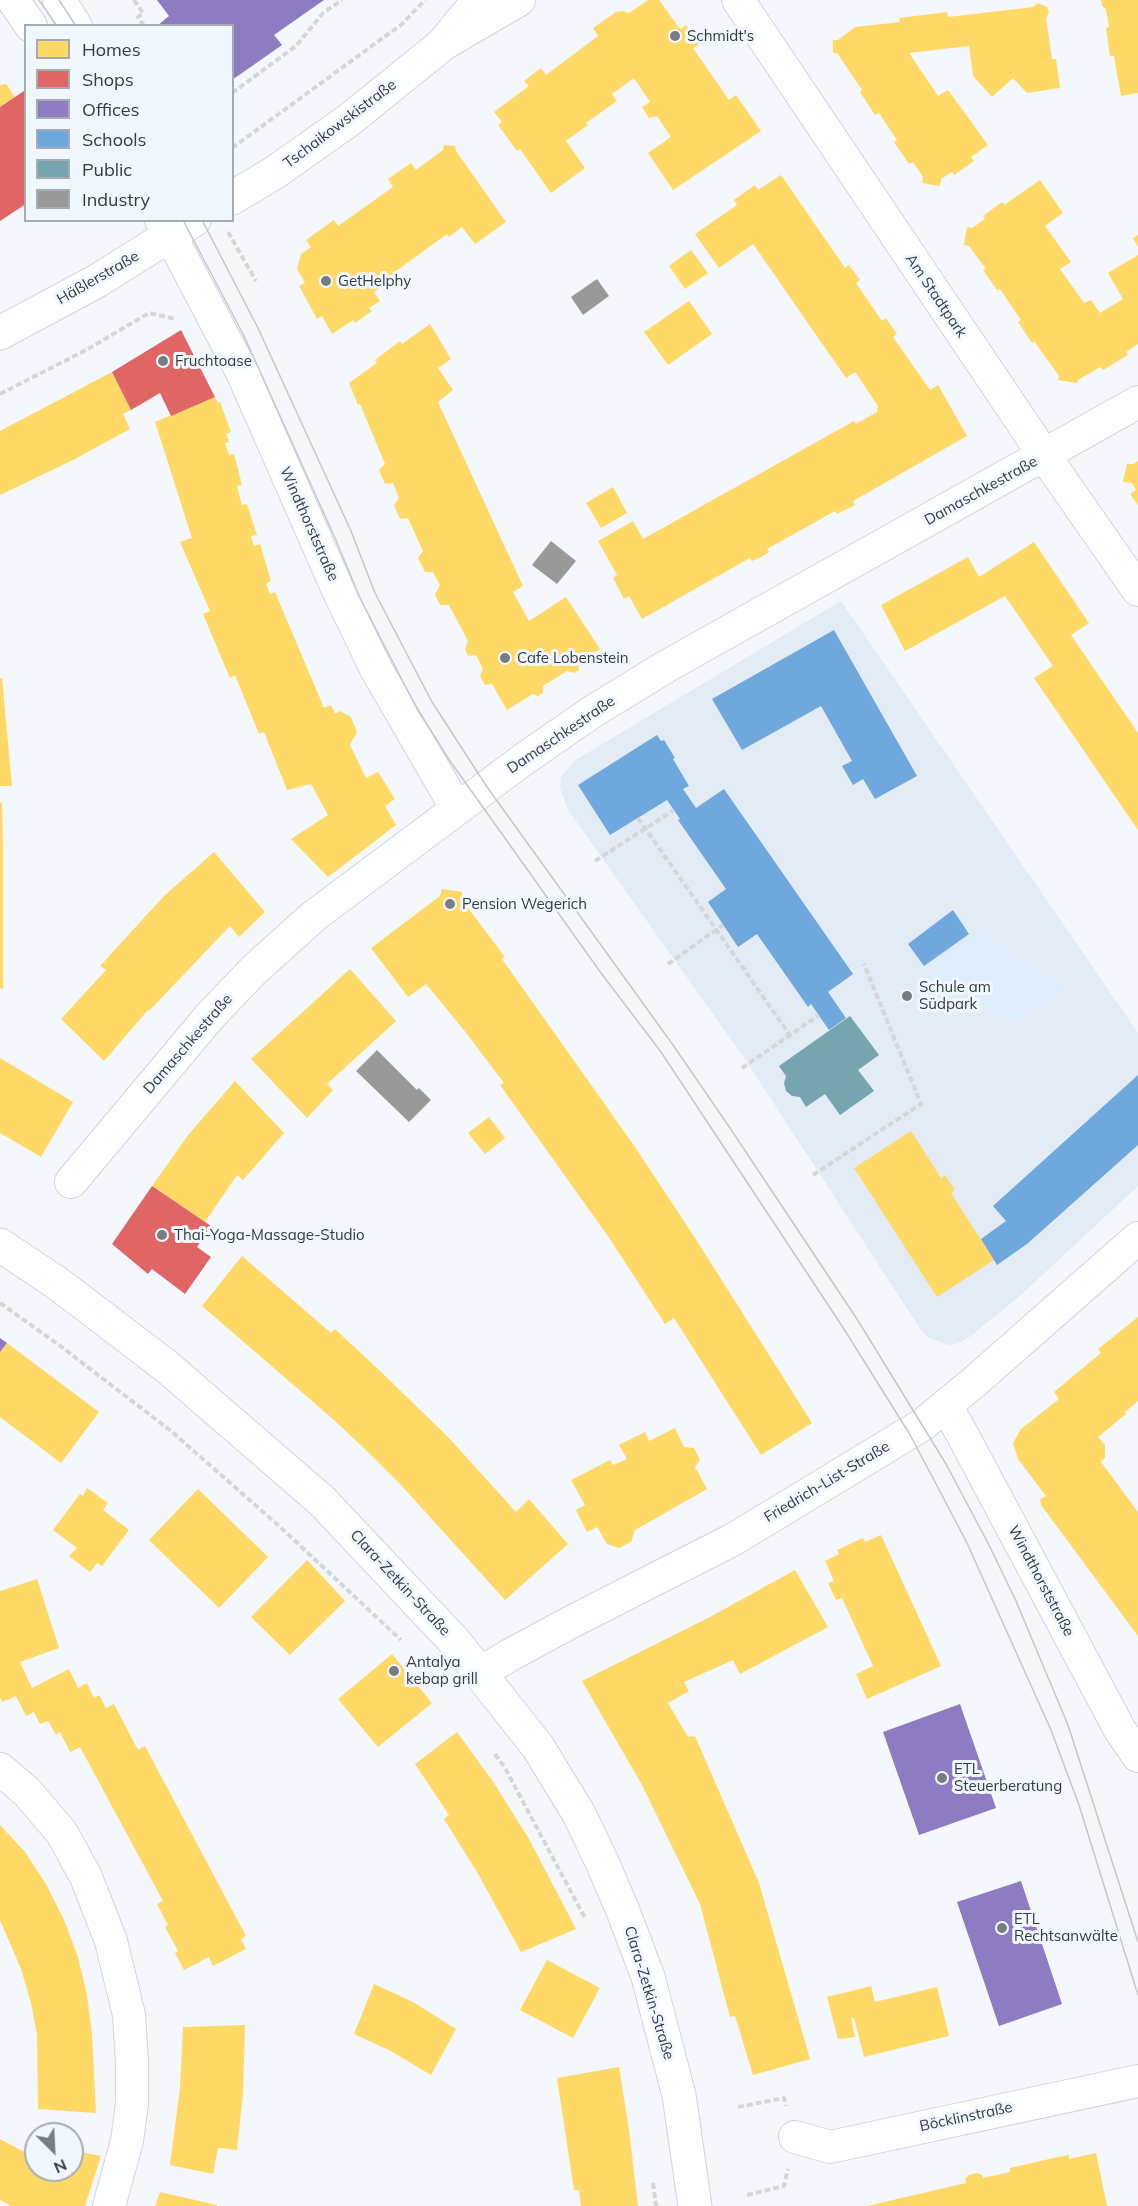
<!DOCTYPE html>
<html>
<head>
<meta charset="utf-8">
<style>
	body { margin:0 }
	#map { position:relative; width:1138px; height:2206px; overflow:hidden; background:#f4f7fb; font-family:Mulish,sans-serif }
	canvas { display:block }
	.legend { position:absolute; left:24px; top:24px; width:210px; height:198px; box-sizing:border-box; background:#f1f7fe; border:2px solid #a6acb3; margin:0; padding:8px 10px; list-style:none; font-size:18px; color:#363b42 }
	.legend li { display:flex; align-items:center; gap:12px; height:30px }
	.legend b { width:30px; border:2px solid #a6acb3 }
	.north { position:absolute; left:24px; top:2122px; width:60px; height:60px; box-sizing:border-box; background:#f1f7fe; border:2px solid #a6acb3; border-radius:50%; rotate:156deg; font-size:16px; font-weight:700; line-height:24px; text-align:center; color:#363b42 }
	.north::after { content:''; display:block; margin:auto; width:21px; height:27px; background:#787d83; clip-path:polygon(50% 0,100% 100%,50% 72%,0 100%) }
</style>
</head>
<body>
<div id="map">
<canvas width="1138" height="2206"></canvas>
<ul class="legend">
<li><b style="height:16px;background:#ffd966"></b>Homes</li>
<li><b style="height:16px;background:#e06666"></b>Shops</li>
<li><b style="height:16px;background:#8e7cc3"></b>Offices</li>
<li><b style="height:16px;background:#6fa8dc"></b>Schools</li>
<li><b style="height:16px;background:#76a5af"></b>Public</li>
<li><b style="height:16px;background:#999"></b>Industry</li>
</ul>
<div class="north">N</div>
</div>
<script>
const ctx = document.querySelector('canvas').getContext('2d');
ctx.lineJoin = 'round';
function paint(path, color) { ctx.fillStyle = color; ctx.fill(path, 'evenodd'); }
const poly = rows => new Path2D(rows.map(r => 'M' + r).join(''));
function trace(path, color, width, dash) { ctx.strokeStyle = color; ctx.lineWidth = width; ctx.lineCap = dash ? 'butt' : 'round'; ctx.setLineDash(dash || []); ctx.stroke(path); }
function label(font, color, halo, rows, align = 'center') {
  ctx.font = font + ' Mulish,sans-serif'; ctx.lineWidth = 6; ctx.setLineDash([]); ctx.textBaseline = 'middle'; ctx.strokeStyle = halo; ctx.fillStyle = color; for (const [text, x, y, turn = 0] of rows) {
    ctx.save(); ctx.translate(x, y); ctx.rotate((+turn || 0) * Math.PI / 180); ctx.textAlign = isNaN(turn) ? turn : align; if (halo) ctx.strokeText(text, 0, 0); ctx.fillText(text, 0, 0); ctx.restore();
  }
}
paint(poly([
	[841,601,1138,1033,1138,1186,1022,1294,971,1336,959,1343,949,1345,929,1338,921,1330,743,1056,568,810,560,788,561,777,574,761]
]), '#e3ebf4');
paint(poly([
	[980,931,1066,988,1020,1023,948,1001,924,971]
]), '#e0edfd');
paint(poly([
	[648,0,659,0,680,29,686,25,699,44,693,48,729,100,736,95,761,131,673,190,648,153,671,137,657,116,649,118,642,107,650,102,634,78,612,94,617,101,586,123,588,125,566,141,585,168,551,193,520,149,517,151,498,125,502,122,494,112,529,86,524,81,541,68,546,75,598,36,593,28,616,12,622,11,629,13],
	[1101,0,1138,0,1138,93,1121,96,1114,56,1110,56,1106,28,1109,27,1106,9,1102,6],
	[1038,3,1047,7,1049,13,1046,18,1052,59,1056,59,1060,88,1027,93,1013,78,992,97,973,76,969,46,909,53,938,96,948,90,988,145,971,157,974,161,954,175,952,172,941,179,940,186,922,183,923,177,913,162,909,164,894,142,897,140,879,113,875,115,860,92,862,90,837,53,833,53,833,40,838,40,855,27,900,22,899,18,947,12,948,17,1033,7],
	[6,84,15,97,0,107,0,85],
	[444,145,455,146,456,151,506,222,475,244,462,227,449,237,447,234,392,274,394,277,374,292,380,301,369,308,372,311,355,323,353,320,332,334,322,316,317,319,299,286,305,283,297,269,301,254,311,247,306,240,334,220,338,226,393,187,388,179,411,163,416,170,443,150],
	[781,175,845,268,849,265,860,280,856,283,882,321,886,318,897,334,893,337,930,390,938,385,967,436,853,501,855,505,837,514,835,511,767,549,769,552,761,557,752,561,750,558,642,619,629,596,624,599,613,578,617,575,598,541,633,521,643,539,854,421,856,424,877,412,878,406,855,372,846,378,753,244,719,268,695,234,737,205,734,200,755,185,758,190],
	[1040,180,1063,213,1045,226,1071,262,1060,269,1084,303,1091,300,1100,313,1123,299,1108,273,1138,255,1138,344,1126,352,1128,355,1103,370,1100,367,1078,380,1077,383,1058,380,1059,376,1034,341,1032,343,1018,322,1021,320,1010,304,1000,289,997,290,983,270,986,269,969,246,964,245,967,227,972,228,985,219,983,216,1002,202,1004,205],
	[1138,235,1138,247,1133,238],
	[691,250,708,273,685,289,669,266],
	[689,301,712,334,668,365,644,332],
	[430,324,451,359,438,368,453,390,438,402,523,586,513,592,529,621,566,597,600,649,578,663,579,670,574,673,567,671,543,686,543,693,538,696,533,694,507,710,492,684,485,685,480,676,483,669,476,655,468,656,465,649,468,641,449,605,440,605,435,594,440,585,433,572,425,572,418,558,423,551,408,518,400,519,394,505,399,498,393,483,385,484,379,470,385,464,360,404,358,405,349,383,377,363,375,360,400,341,402,344],
	[112,372,131,410,123,414,130,429,73,460,0,495,0,431],
	[215,397,218,403,220,402,231,432,226,434,229,442,225,443,229,455,234,454,242,485,237,486,240,498,242,505,247,504,257,535,251,536,254,546,260,544,271,581,266,584,270,594,275,592,324,708,331,705,335,714,340,711,351,717,357,732,350,745,366,778,378,772,395,799,385,806,396,825,328,877,291,839,328,815,311,784,287,790,264,732,259,734,235,675,230,678,203,614,210,611,180,542,192,538,155,422],
	[1138,461,1138,505,1130,494,1136,490,1132,483,1123,482,1127,464,1133,464],
	[613,487,627,513,601,528,586,503],
	[1034,542,1089,623,1071,635,1138,733,1138,830,1034,678,1053,666,1005,596,905,651,881,605,968,557,979,577],
	[0,678,2,678,12,786,0,786],
	[2,802,3,849,3,989,0,988,0,803],
	[214,852,265,912,239,937,230,926,149,1011,148,1010,104,1061,61,1019,106,970,100,966,164,896],
	[442,889,462,892,462,900,505,957,502,959,635,1147,697,1241,812,1423,761,1455,674,1318,665,1324,610,1239,500,1085,504,1083,467,1034,426,984,408,997,371,948,440,896],
	[350,969,396,1021,327,1084,333,1090,307,1118,251,1059],
	[0,1058,73,1102,41,1157,0,1133],
	[235,1081,284,1133,243,1180,237,1175,205,1222,152,1186,189,1134],
	[489,1117,505,1138,485,1154,468,1133],
	[911,1131,941,1178,945,1175,955,1190,951,1193,994,1260,937,1297,854,1168],
	[242,1256,331,1333,335,1329,379,1370,448,1437,516,1512,529,1499,568,1544,505,1600,401,1485,368,1452,334,1420,202,1306],
	[1138,1317,1138,1401,1125,1412,1126,1414,1098,1437,1105,1445,1105,1457,1101,1462,1138,1512,1138,1636,1041,1505,1040,1499,1046,1496,1018,1459,1013,1443,1021,1429,1059,1399,1054,1392,1101,1353,1098,1349],
	[7,1343,99,1412,61,1463,0,1417,0,1352],
	[675,1428,684,1447,694,1448,700,1460,695,1467,707,1489,635,1530,631,1542,619,1548,607,1544,597,1527,587,1532,576,1510,585,1505,571,1480,610,1460,613,1465,627,1459,619,1445,645,1432,649,1441],
	[87,1488,108,1503,103,1510,129,1530,102,1566,97,1563,90,1572,69,1556,77,1548,53,1530,80,1494,83,1496],
	[198,1489,268,1557,219,1608,149,1540],
	[881,1535,941,1666,867,1699,856,1674,873,1666,842,1598,836,1600,828,1583,834,1581,825,1561,839,1554,837,1550,863,1538,865,1542],
	[307,1560,345,1601,290,1655,251,1617],
	[795,1570,828,1627,740,1674,733,1660,684,1682,689,1691,668,1703,688,1737,695,1736,759,1883,810,2059,753,2075,735,2016,730,2017,700,1904,642,1785,582,1681,710,1617],
	[37,1579,59,1648,20,1662,32,1688,69,1669,78,1688,87,1683,94,1698,99,1695,106,1708,114,1704,138,1750,145,1746,246,1936,241,1939,246,1949,213,1966,209,1957,184,1970,175,1953,178,1951,165,1927,168,1925,157,1904,163,1901,80,1747,70,1752,60,1732,56,1735,48,1721,40,1724,34,1712,26,1716,16,1696,2,1702,0,1697,0,1591],
	[392,1654,432,1703,378,1747,338,1699],
	[457,1732,494,1783,529,1839,576,1929,521,1952,477,1872,444,1819,449,1815,415,1764],
	[0,1825,25,1852,46,1884,64,1920,78,1957,87,1995,92,2034,96,2113,38,2109,37,2035,31,2003,21,1969,0,1920],
	[547,1960,600,1988,573,2038,520,2010],
	[374,1984,413,2002,456,2029,431,2075,389,2050,354,2034],
	[871,1986,875,2002,937,1987,949,2036,864,2057,854,2018,851,2018,855,2037,838,2039,827,1997],
	[245,2025,243,2093,237,2150,218,2148,213,2174,170,2165,180,2088,183,2027],
	[619,2067,629,2130,638,2206,581,2206,579,2190,574,2190,557,2078],
	[0,2139,36,2158,36,2170,72,2170,72,2155,75,2151,101,2156,85,2206,11,2206,0,2200],
	[1096,2153,1107,2206,867,2206,966,2183,965,2179,969,2175,977,2173,982,2175,983,2178,1010,2172,1010,2168,1058,2157,1069,2155,1069,2159],
	[160,2192,217,2205,217,2206,155,2206]
]), '#ffd966');
paint(poly([
	[24,91,26,204,0,221,0,107],
	[181,330,215,397,171,416,160,393,131,410,112,372],
	[152,1186,211,1226,197,1247,211,1257,185,1294,152,1269,148,1274,112,1244]
]), '#e06666');
paint(poly([
	[157,0,324,0,274,35,282,45,232,80,232,26,157,26,169,16],
	[0,1338,7,1343,0,1352],
	[960,1704,996,1808,919,1835,883,1732],
	[1021,1881,1062,2004,999,2026,957,1902]
]), '#8e7cc3');
paint(poly([
	[834,630,917,776,875,799,863,779,853,785,842,766,852,761,821,706,742,750,712,699],
	[657,735,661,741,664,740,675,758,673,759,689,786,683,789,696,808,724,789,853,974,828,992,846,1018,829,1030,811,1004,808,1007,757,934,738,947,708,902,726,889,678,820,680,819,667,800,610,835,578,785],
	[953,910,969,934,924,966,908,944],
	[1138,1075,1138,1145,1027,1244,997,1265,981,1239,1006,1221,993,1206]
]), '#6fa8dc');
paint(poly([
	[850,1016,879,1055,858,1070,874,1091,840,1115,825,1094,806,1107,800,1097,792,1096,786,1091,784,1083,786,1076,779,1066]
]), '#76a5af');
paint(poly([
	[597,279,609,296,583,315,571,297],
	[551,541,576,561,557,584,532,565],
	[377,1050,417,1090,419,1088,431,1100,409,1122,356,1071]
]), '#999');
const street = poly([
	[13,0,31,26],
	[59,0,76,26],
	[738,0,1044,455,1138,590],
	[447,42,519,0],
	[161,220,170,235,242,372,337,588,376,669,457,809],
	[71,1182,210,1016,254,970,314,916,524,759,592,712,667,666,1138,402],
	[946,1406,961,1432,1120,1730,1138,1756],
	[480,1673,510,1655,575,1620,734,1539,922,1425,973,1383,1138,1238],
	[0,1769,27,1792,62,1833,86,1877,111,1941,129,2015,132,2064,132,2104,127,2141,109,2206],
	[795,2137,830,2147,1138,2081]
]);
const secondary = poly([
	[232,198,274,173,349,120,443,44,479,0],
	[0,333,97,281,194,220],
	[0,1245,57,1283,166,1366,322,1501,455,1642,538,1747,579,1814,602,1862,623,1911,648,1977,679,2095,695,2206]
]);
trace(street, '#d1d5da', 34);
trace(secondary, '#d1d5da', 35);
trace(poly([
	[134,0,143,13,138,17,144,26],
	[232,93,296,46,323,13,342,0],
	[232,148,402,24,425,0],
	[228,232,256,281],
	[0,394,88,349,149,313,176,319],
	[638,818,790,1035],
	[595,861,674,810],
	[668,964,723,925],
	[742,1068,819,1015],
	[813,1175,921,1104,864,964],
	[0,1303,59,1345,171,1431,278,1525,401,1640],
	[495,1754,505,1768,585,1918],
	[738,2107,784,2098,786,2106],
	[653,2183,656,2206],
	[747,2195,784,2186,788,2169]
]), '#d5d6d7', 4, [6, 3]);
trace(street, '#fdfefe', 32);
trace(secondary, '#fdfefe', 33);
trace(poly([
	[39,0,57,26],
	[59,0,76,26],
	[183,220,244,336,335,538,360,598,417,709,450,761,601,973,661,1052,842,1326,909,1433,934,1480,967,1543,1051,1730,1079,1805,1138,1995],
	[202,220,258,328,351,531,375,593,432,702,487,787,673,1045,730,1128,857,1319,946,1464,989,1545,1016,1601,1068,1725,1138,1942]
]), '#c6c7c8', 1.5);
for (const [x, y, r, color] of [
	[675,36,6,"#787d83"],
	[326,281,6,"#787d83"],
	[163,361,6,"#787d83"],
	[505,658,6,"#787d83"],
	[450,904,6,"#787d83"],
	[907,996,6,"#787d83"],
	[162,1235,6,"#787d83"],
	[394,1671,6,"#787d83"],
	[942,1778,6,"#787d83"],
	[1002,1928,6,"#787d83"]
]) { const dot = new Path2D(); dot.arc(x, y, r, 0, 2 * Math.PI); ctx.fillStyle = color; ctx.fill(dot); trace(dot, '#f1f7fe', 2); }
label('15px', '#363b42', '#f1f7fe', [
	["Schmidt's",687,36],
	["GetHelphy",338,281],
	["Fruchtoase",175,361],
	["Cafe Lobenstein",517,658],
	["Pension Wegerich",462,904],
	["Schule am",919,987],
	["Südpark",919,1004],
	["Thai-Yoga-Massage-Studio",174,1235],
	["Antalya",406,1662],
	["kebap grill",406,1679],
	["ETL",954,1769],
	["Steuerberatung",954,1786],
	["ETL",1014,1919],
	["Rechtsanwälte",1014,1936]
], 'left');
label('15px', '#363b42', '#f1f7fe', [
	["Tschaikowskistraße",340,124,-37],
	["Häßlerstraße",98,278,-30],
	["Am Stadtpark",936,296,56],
	["Damaschkestraße",981,491,-29],
	["Windthorststraße",309,524,66],
	["Damaschkestraße",561,735,-34],
	["Damaschkestraße",188,1044,-49],
	["Friedrich-List-Straße",827,1482,-31],
	["Windthorststraße",1041,1581,62],
	["Clara-Zetkin-Straße",400,1583,47],
	["Clara-Zetkin-Straße",649,1993,73],
	["Böcklinstraße",966,2117,-12]
]);
</script>
</body>
</html>
